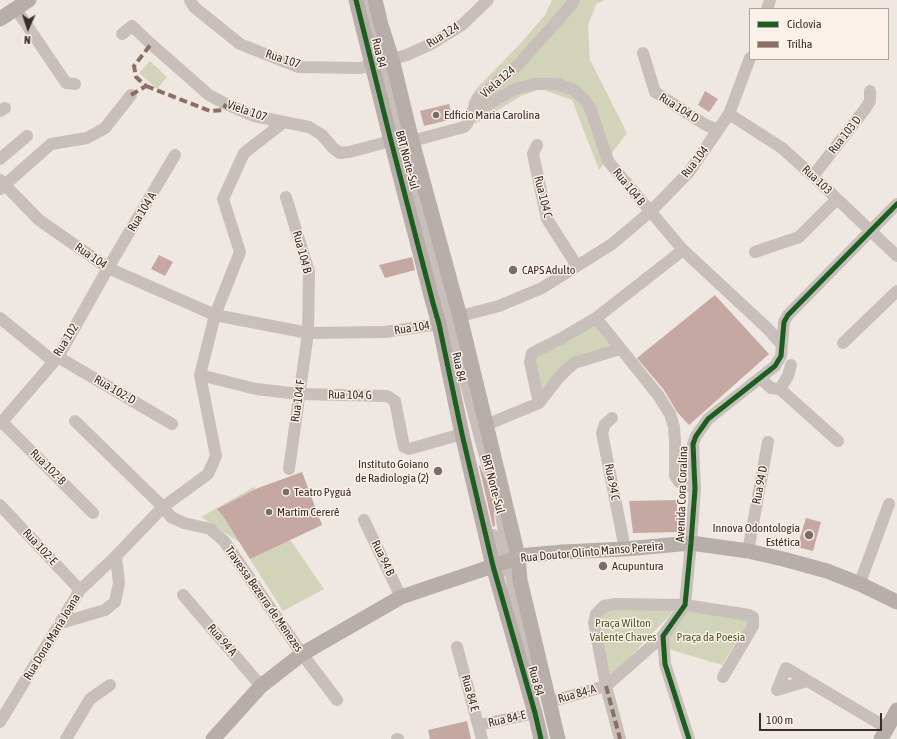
<!DOCTYPE html>
<html>
<head>
<meta charset="utf-8">
<style>
	body { margin:0 }
	#map { position:relative; width:897px; height:739px; overflow:hidden; background:#efe7e2; font-family:"Asap Condensed",sans-serif }
	canvas { display:block }
	.legend { position:absolute; left:749px; top:8px; width:140px; height:52px; box-sizing:border-box; background:#fbf1e9; border:1px solid #aea29c; margin:0; padding:5px 7px; list-style:none; font-size:12px; color:#3a2c28 }
	.legend li { display:flex; align-items:center; gap:8px; height:20px }
	.legend b { width:20px; border:1px solid #aea29c }
	.north { position:absolute; left:8px; top:8px; width:40px; height:40px; -webkit-text-stroke:3px #fbf1e9; paint-order:stroke; rotate:183deg; font-size:11px; font-weight:700; line-height:16px; text-align:center; color:#3a2c28 }
	.north::after { content:''; display:block; margin:auto; width:14px; height:18px; background:#3a2c28; clip-path:polygon(50% 0,100% 100%,50% 72%,0 100%) }
	.scale { position:absolute; left:759px; top:713px; width:123px; height:18px; box-sizing:border-box; border:2px solid #3a2c28; border-top:0; padding-left:5px; font-size:12px; line-height:14px; white-space:nowrap; color:#3a2c28; -webkit-text-stroke:3px #fbf1e9; paint-order:stroke }
</style>
</head>
<body>
<div id="map">
<canvas width="897" height="739"></canvas>
<ul class="legend">
<li><b style="height:5px;background:#1b5e20"></b>Ciclovia</li>
<li><b style="height:5px;background:#8d6e63"></b>Trilha</li>
</ul>
<div class="north">N</div>
<div class="scale">100 m</div>
</div>
<script>
const ctx = document.querySelector('canvas').getContext('2d');
ctx.lineJoin = 'round';
function paint(path, color) { ctx.fillStyle = color; ctx.fill(path, 'evenodd'); }
const poly = rows => new Path2D(rows.map(r => 'M' + r).join(''));
function trace(path, color, width, dash) { ctx.strokeStyle = color; ctx.lineWidth = width; ctx.lineCap = dash ? 'butt' : 'round'; ctx.setLineDash(dash || []); ctx.stroke(path); }
function label(font, color, halo, rows, align = 'center') {
  ctx.font = font + ' "Asap Condensed",sans-serif'; ctx.lineWidth = 3; ctx.setLineDash([]); ctx.textBaseline = 'middle'; ctx.strokeStyle = halo; ctx.fillStyle = color; for (const [text, x, y, turn = 0] of rows) {
    ctx.save(); ctx.translate(x, y); ctx.rotate((+turn || 0) * Math.PI / 180); ctx.textAlign = isNaN(turn) ? turn : align; if (halo) ctx.strokeText(text, 0, 0); ctx.fillText(text, 0, 0); ctx.restore();
  }
}
paint(poly([
	[552,0,605,0,596,4,588,26,590,60,627,133,599,170,572,100,541,89,521,96,475,124,468,102,477,88,519,45,545,15],
	[150,61,167,77,157,89,139,73],
	[595,323,616,347,571,360,542,395,535,368,536,355],
	[254,487,324,589,283,611,239,542,201,517],
	[611,608,674,608,670,615,608,680,598,628,600,619,604,612],
	[683,608,750,620,722,665,665,648]
]), '#d2d4ba');
paint(poly([
	[705,91,718,99,709,112,698,105],
	[449,104,453,119,424,126,420,111],
	[159,255,173,262,165,276,151,269],
	[412,257,415,270,385,278,379,265],
	[715,295,769,354,689,425,677,412,664,390,637,358],
	[479,466,480,466,485,478,490,480,497,508,494,512,495,526,493,527],
	[302,472,322,525,250,559,223,516,217,509,258,488],
	[677,500,677,532,633,533,629,501],
	[806,518,821,522,813,551,797,547],
	[467,721,471,739,430,739,428,730]
]), '#c5a8a2');
trace(poly([
	[190,0,194,7,240,44,298,67,360,68,407,55,433,43,462,25,488,0],
	[366,0,480,438,490,473],
	[16,9,66,83,75,84],
	[767,9,770,0],
	[122,34,132,26,151,44,209,95,226,104,254,116,309,127,322,135,333,148,340,153,349,152,391,141],
	[643,53,655,92,704,124,718,130],
	[0,111,5,108],
	[472,113,515,89,534,84,557,84,574,90,586,101,591,110,608,161,683,250,767,328,782,345],
	[729,114,782,148,813,176,897,256],
	[412,141,464,127,467,124,478,98,517,66,573,3,574,0],
	[537,145,533,154,547,219,577,266],
	[0,159,27,136],
	[813,176,865,109,870,101,870,91],
	[0,180,39,220,108,268,215,315,308,333,385,332,439,324,449,319,499,306,542,288,612,244,650,212,689,172,729,114,750,58],
	[0,189,51,144,87,138,105,128,131,95],
	[286,197,309,272,308,333,289,469],
	[755,252,799,237,837,199],
	[0,318,53,361],
	[596,318,658,395,670,414,674,427,675,442,675,476,679,482,695,489],
	[843,343,897,291],
	[58,357,172,424],
	[200,375,256,389,299,394,387,396,395,401,404,447,409,449,462,434],
	[760,378,771,388,780,389,788,376,791,365],
	[780,389,838,441],
	[539,403,530,362,532,353,562,338,596,318,683,250],
	[612,418,605,424,602,433,625,549],
	[75,421,163,507,171,517,184,523,210,529,224,541,302,654,337,700],
	[2,422,93,513],
	[0,424,58,357,108,268,175,155],
	[486,425,539,403,559,377,574,363,620,349],
	[0,505,80,590],
	[501,514,519,624],
	[364,520,401,597],
	[493,535,503,571],
	[748,551,768,442],
	[860,584,862,577,889,504],
	[183,595,261,686],
	[517,617,535,687],
	[61,623,105,610,115,602,119,583,116,556],
	[457,647,482,739],
	[807,681,777,690,786,668,887,728],
	[549,702,606,686,663,636],
	[0,722,80,590,116,556,163,507,208,474,216,456,200,375,215,315,240,252,223,199,244,153,284,122],
	[479,725,535,713],
	[66,739,90,699,110,685],
	[397,739,398,739],
	[620,739,606,686,594,623,596,614,604,606,615,604,685,605,749,615,753,617,753,626,723,677],
	[689,739,665,664,663,636,685,605,691,543,695,489,693,444,696,436,708,419,775,366,781,356,784,322,788,315,897,204]
]), '#c8bfba', 12);
trace(poly([
	[356,0,391,141,433,303,439,324,462,434,493,566,535,713,541,739],
	[375,0,381,25,392,59,412,141,460,317,518,556,520,580,558,739],
	[0,19,29,0],
	[213,739,261,686,302,654,401,597,508,561,518,556,563,552,625,549,691,543,748,551,783,559,827,571,860,584,897,602],
	[881,739,897,710]
]), '#b7aea9', 15);
trace(poly([
	[146,86,210,111,223,110,226,104],
	[131,95,146,86,136,77,134,66,151,44],
	[606,686,620,739]
]), '#8d6e63', 4, [8, 4]);
trace(poly([
	[356,0,391,141,433,303,439,324,462,434,493,566,535,713,541,739],
	[689,739,665,664,663,636,685,605,691,543,695,489,693,444,696,436,708,419,775,366,781,356,784,322,788,315,897,204]
]), '#1b5e20', 5);
for (const [x, y, r, color] of [
	[436,115,4,"#796d69"],
	[513,270,5,"#796d69"],
	[438,471,5,"#796d69"],
	[286,492,4,"#796d69"],
	[269,512,4,"#796d69"],
	[809,535,5,"#796d69"],
	[603,566,5,"#796d69"]
]) { const dot = new Path2D(); dot.arc(x, y, r, 0, 2 * Math.PI); ctx.fillStyle = color; ctx.fill(dot); trace(dot, '#fbf1e9', 1.5); }
label('12px', '#3a2c28', '#fbf1e9', [
	["Rua 124",443,35,-32],
	["Rua 84",379,53,77],
	["Rua 107",283,59,18],
	["Viela 124",498,82,-41],
	["Rua 104 D",679,108,32],
	["Viela 107",247,111,19],
	["Rua 103 D",845,135,-52],
	["BRT Norte-Sul",407,160,75],
	["Rua 104",695,162,-52],
	["Rua 103",817,180,43],
	["Rua 104 B",629,187,51],
	["Rua 104 C",543,197,76],
	["Rua 104 A",142,212,-59],
	["Rua 104 B",302,252,75],
	["Rua 104",91,256,34],
	["Rua 104",412,328,-9],
	["Rua 102",66,340,-58],
	["Rua 84",459,367,78],
	["Rua 102-D",115,390,30],
	["Rua 104 G",350,395,1],
	["Rua 104 F",298,401,-82],
	["Rua 102-B",48,467,45],
	["Rua 94 C",612,482,79],
	["BRT Norte-Sul",493,484,75],
	["Rua 94 D",760,485,-79],
	["Avenida Cora Coralina",682,494,-88],
	["Rua 102-E",40,547,47],
	["Rua Doutor Olinto Manso Pereira",592,552,-5],
	["Rua 94 B",383,558,64],
	["Travessa Bezerra de Menezes",264,599,55],
	["Rua Dona Maria Joana",52,637,-59],
	["Rua 94 A",222,640,49],
	["Rua 84",536,681,74],
	["Rua 84 E",470,693,74],
	["Rua 84-A",577,694,-16],
	["Rua 84-E",507,719,-13]
]);
label('12px', '#3a2c28', '#fbf1e9', [
	["Edficio Maria Carolina",444,115],
	["CAPS Adulto",522,270],
	["Instituto Goiano",429,464,"right"],
	["de Radiologia (2)",429,478,"right"],
	["Teatro Pyguá",294,492],
	["Martim Cererê",277,512],
	["Innova Odontologia",800,528,"right"],
	["Estética",800,542,"right"],
	["Acupuntura",612,566]
], 'left');
label('12px', '#4d5b29', '#fbf1e9', [
	["Praça Wilton",623,623],
	["Valente Chaves",623,637],
	["Praça da Poesia",711,637]
]);
</script>
</body>
</html>
